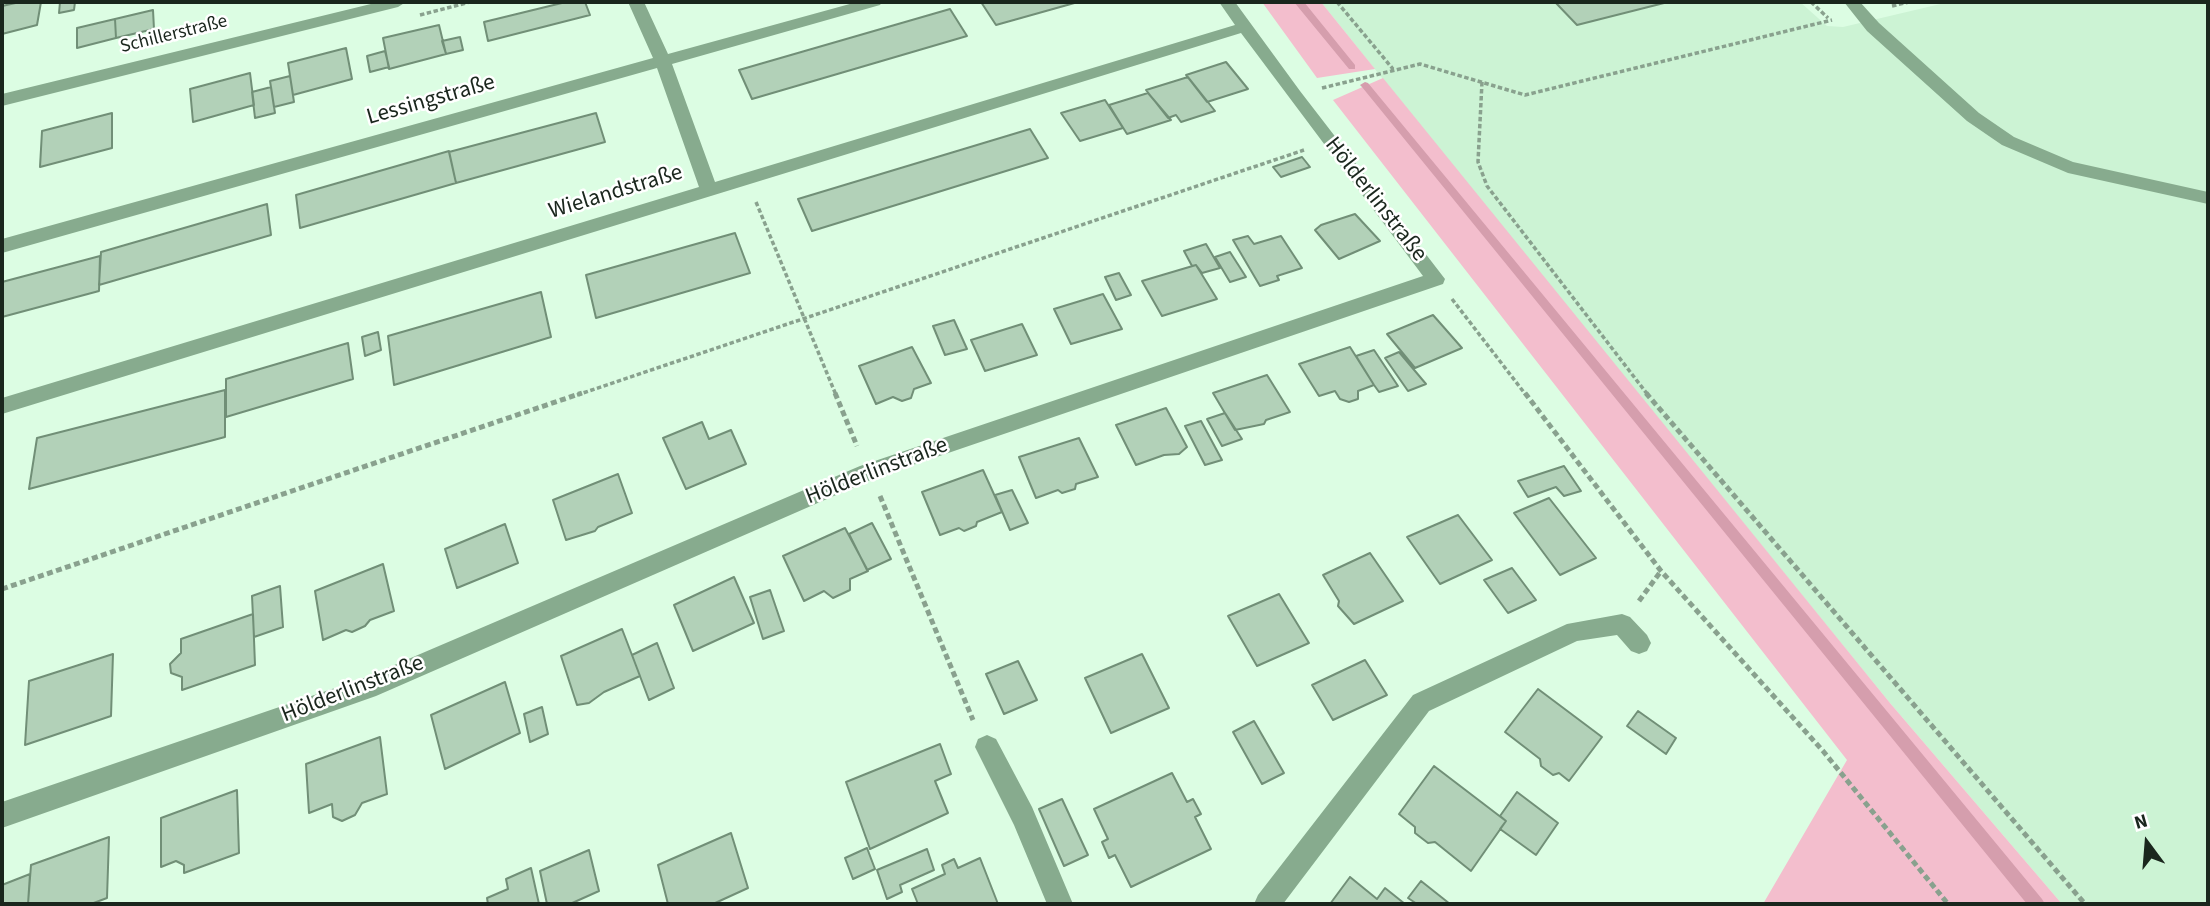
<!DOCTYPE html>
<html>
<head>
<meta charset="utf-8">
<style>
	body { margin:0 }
	#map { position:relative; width:2210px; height:906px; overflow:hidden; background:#dcfde3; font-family:"Source Sans 3",sans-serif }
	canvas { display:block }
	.frame { position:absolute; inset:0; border:4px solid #1a261d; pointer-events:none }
	.north { position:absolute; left:2112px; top:808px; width:70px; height:70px; -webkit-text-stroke:5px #fff; paint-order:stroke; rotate:344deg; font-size:19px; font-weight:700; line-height:28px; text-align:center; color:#1a261d }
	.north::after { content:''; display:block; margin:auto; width:24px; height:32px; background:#1a261d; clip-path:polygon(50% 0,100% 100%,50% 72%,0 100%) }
</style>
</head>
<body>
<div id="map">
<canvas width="2210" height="906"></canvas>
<div class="frame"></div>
<div class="north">N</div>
</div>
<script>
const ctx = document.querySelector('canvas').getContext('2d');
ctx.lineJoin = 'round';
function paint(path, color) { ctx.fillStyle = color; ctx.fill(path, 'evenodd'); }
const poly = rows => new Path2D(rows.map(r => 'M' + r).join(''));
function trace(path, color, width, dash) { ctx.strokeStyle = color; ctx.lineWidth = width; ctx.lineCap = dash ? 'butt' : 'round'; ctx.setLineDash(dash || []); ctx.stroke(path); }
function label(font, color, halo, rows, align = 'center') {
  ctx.font = font + ' "Source Sans 3",sans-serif'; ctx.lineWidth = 5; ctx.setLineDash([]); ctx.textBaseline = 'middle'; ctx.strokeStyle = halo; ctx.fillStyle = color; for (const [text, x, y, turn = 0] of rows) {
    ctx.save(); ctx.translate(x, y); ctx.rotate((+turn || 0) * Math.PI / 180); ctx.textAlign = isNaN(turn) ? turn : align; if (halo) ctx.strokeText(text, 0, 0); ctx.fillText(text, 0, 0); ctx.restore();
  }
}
paint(poly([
	[1321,2,1800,2,1827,26,1843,27,1949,2,2208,2,2208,904,2062,904,1890,703,1483,204]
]), '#ccf3d4');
paint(poly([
	[1262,2,1321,2,1375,69,1317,78],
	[1383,78,1890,703,2062,904,1763,904,1847,760,1333,100]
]), '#f3becd');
paint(poly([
	[1294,2,1304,2,1355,65,1355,69,1349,69,1294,2],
	[1365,82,1368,83,2042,899,2045,904,2027,904,1362,87,1360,85,1365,82]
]), '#d59ead');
const building = poly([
	[20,2,41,2,37,25,2,34,2,6,20,2],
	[60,2,75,2,74,10,59,13,60,2],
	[566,2,585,2,590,15,488,41,484,22,566,2],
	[981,2,1078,2,996,25,981,2],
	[1555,2,1668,2,1577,25,1555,2],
	[950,9,967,36,752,99,739,70,950,9],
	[153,10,154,29,116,38,115,19,153,10],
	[115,19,116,38,77,48,77,28,115,19],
	[439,25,446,54,389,69,383,38,439,25],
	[460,37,463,50,446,54,442,41,460,37],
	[346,48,352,79,293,95,288,63,346,48],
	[385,51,389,67,370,72,367,56,385,51],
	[1226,62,1248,89,1207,102,1186,75,1226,62],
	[250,73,254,105,193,122,190,89,250,73],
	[290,76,294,102,274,107,270,81,290,76],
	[1188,77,1215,111,1181,122,1176,115,1168,118,1146,90,1188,77],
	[271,87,275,113,255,118,252,92,271,87],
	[1148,93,1171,120,1127,134,1109,105,1148,93],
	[1105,100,1123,128,1080,141,1061,113,1105,100],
	[112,113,112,148,40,167,42,131,112,113],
	[596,113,605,142,456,183,449,152,596,113],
	[1030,129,1048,158,812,231,798,199,1030,129],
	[449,151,456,183,300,228,296,195,449,151],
	[1302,157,1310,167,1281,177,1273,167,1302,157],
	[267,204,271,235,99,285,101,252,267,204],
	[1355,214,1380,241,1339,259,1315,230,1321,225,1355,214],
	[735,233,750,273,596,318,586,275,735,233],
	[1248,236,1254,244,1281,236,1302,268,1277,276,1279,280,1260,286,1233,240,1248,236],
	[1206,244,1220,268,1202,273,1196,265,1192,266,1184,251,1206,244],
	[1230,252,1246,277,1230,282,1215,257,1230,252],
	[100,256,99,291,2,317,2,282,100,256],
	[1196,265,1217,299,1162,316,1142,281,1196,265],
	[1119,273,1131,295,1116,300,1105,277,1119,273],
	[541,292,551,337,394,385,388,336,541,292],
	[1103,294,1122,329,1071,344,1054,309,1103,294],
	[1433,315,1462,348,1415,368,1387,334,1433,315],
	[954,320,967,349,945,355,933,326,954,320],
	[1022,324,1037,355,985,371,971,340,1022,324],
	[378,332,381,350,365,356,362,337,378,332],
	[348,343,353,379,226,417,226,379,348,343],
	[912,347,931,383,914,389,911,398,902,401,893,397,876,404,859,366,912,347],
	[1350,347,1374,385,1358,391,1358,399,1349,402,1340,399,1335,391,1319,396,1299,364,1350,347],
	[1374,350,1398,386,1379,392,1374,385,1356,356,1374,350],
	[1399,352,1426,384,1408,391,1385,358,1399,352],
	[1267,375,1290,412,1266,420,1264,424,1235,430,1213,393,1267,375],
	[225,390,225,437,29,489,37,438,225,390],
	[1166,408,1187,447,1179,454,1164,455,1136,465,1116,425,1166,408],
	[1225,413,1242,439,1222,446,1207,419,1225,413],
	[1201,421,1222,460,1205,465,1185,426,1201,421],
	[702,422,709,439,731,430,746,464,686,489,663,438,702,422],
	[1079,438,1098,477,1076,484,1075,489,1062,493,1058,490,1036,498,1019,457,1079,438],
	[1564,466,1581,491,1564,496,1556,487,1528,497,1518,481,1564,466],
	[983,470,1002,512,977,522,976,526,964,531,959,528,940,535,922,492,983,470],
	[618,474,632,513,598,527,595,531,566,540,553,500,618,474],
	[1012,490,1028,523,1010,530,995,495,1012,490],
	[1549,498,1596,558,1560,575,1514,513,1549,498],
	[1458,515,1492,560,1440,584,1407,537,1458,515],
	[872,523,891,559,867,570,849,534,872,523],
	[505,524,518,563,457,588,445,549,505,524],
	[845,528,868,571,850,579,850,590,833,598,824,591,804,601,783,556,845,528],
	[1370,553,1403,601,1354,624,1338,606,1339,601,1323,575,1370,553],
	[383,564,394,611,370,620,365,626,352,632,346,630,323,640,315,591,383,564],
	[1512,568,1536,600,1508,613,1484,580,1512,568],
	[734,577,754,623,693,651,674,605,734,577],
	[280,586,283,627,254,637,252,596,280,586],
	[770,590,784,631,763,639,750,597,770,590],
	[1279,594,1309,643,1257,666,1228,616,1279,594],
	[253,614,255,665,182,690,182,677,171,673,170,664,181,653,181,639,253,614],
	[622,629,640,676,604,692,589,703,577,705,561,656,622,629],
	[657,643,674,688,649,700,632,655,657,643],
	[113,654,111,716,25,745,29,681,113,654],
	[1142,654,1169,708,1111,733,1085,678,1142,654],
	[1365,660,1387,695,1333,720,1312,685,1365,660],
	[1018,661,1037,700,1004,714,986,674,1018,661],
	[505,682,520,733,445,769,431,715,505,682],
	[1538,689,1602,737,1569,781,1559,773,1553,775,1541,766,1540,759,1505,732,1538,689],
	[542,707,548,734,530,742,524,714,542,707],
	[1638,711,1676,738,1666,754,1627,726,1638,711],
	[1254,721,1284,773,1262,784,1233,732,1254,721],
	[380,737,387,794,362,803,355,815,342,821,333,817,332,804,309,813,306,764,380,737],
	[940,744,951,774,935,781,948,813,870,849,846,782,940,744],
	[1434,766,1506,821,1471,871,1435,842,1428,843,1415,833,1415,827,1399,814,1434,766],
	[1172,773,1187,802,1193,799,1201,814,1195,817,1211,849,1131,887,1115,855,1109,858,1102,842,1108,839,1094,809,1172,773],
	[237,790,239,853,184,873,184,865,176,861,161,867,161,818,237,790],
	[1517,792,1558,823,1536,855,1500,829,1506,821,1500,816,1517,792],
	[1062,799,1088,855,1064,866,1039,809,1062,799],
	[731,833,748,888,713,904,668,904,658,865,731,833],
	[109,837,107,898,91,904,28,904,31,865,109,837],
	[867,848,875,869,853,879,845,858,867,848],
	[927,849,934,870,900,885,902,892,887,899,877,870,927,849],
	[589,850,599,891,570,904,547,904,540,871,589,850],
	[980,858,998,904,918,904,912,889,945,874,942,865,954,859,958,868,980,858],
	[531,868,539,904,488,904,487,898,508,889,506,879,531,868],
	[30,874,28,904,2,904,2,885,30,874],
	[1350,877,1377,899,1385,888,1405,904,1330,904,1350,877],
	[1421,881,1450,904,1417,904,1408,898,1421,881]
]);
paint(building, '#b2d1b8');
trace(building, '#718f77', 2);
trace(poly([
	[1337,2,1393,69],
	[1811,2,1828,18],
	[1892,6,1909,2],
	[420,15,470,2],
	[1482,82,1478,162,1487,186,1648,395],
	[1322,88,1420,64,1525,95,1832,20],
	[756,202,836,395],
	[1452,299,1526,395],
	[577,395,1304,150]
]), '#89a18e', 3.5, [4.5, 2.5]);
trace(poly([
	[835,393,857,446],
	[1525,393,1661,571,1823,751,1948,904],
	[1646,393,2085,904],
	[880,496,973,720],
	[2,589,582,393],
	[1639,601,1661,571]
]), '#89a18e', 5, [6, 3.5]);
paint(poly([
	[379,2,406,2,398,7,2,106,2,94,379,2],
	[628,2,644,2,668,54,857,2,882,2,880,5,672,64,715,182,1235,25,1219,2,1235,2,1300,91,1445,279,1443,284,875,478,376,696,2,828,2,802,364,678,860,466,1423,276,1241,33,2,414,2,398,699,187,657,68,2,253,2,239,653,58,628,2],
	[1844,2,1860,2,1879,23,1979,113,2014,137,2073,162,2208,192,2208,204,2068,173,2002,145,1967,121,1867,31,1844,2],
	[1622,614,1630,617,1647,635,1651,643,1647,651,1639,654,1631,651,1617,635,1577,641,1429,711,1283,904,1254,904,1258,895,1413,695,1567,624,1622,614],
	[987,735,996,739,1032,807,1073,904,1047,904,1014,825,975,747,978,739,987,735]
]), '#87ab8e');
label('19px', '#1a261d', '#fff', [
	["Schillerstraße",174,35,-14]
]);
label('23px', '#1a261d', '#fff', [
	["Lessingstraße",431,101,-16],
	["Wielandstraße",616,193,-17],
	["Hölderlinstraße",1375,200,52],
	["Hölderlinstraße",877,472,-21],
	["Hölderlinstraße",353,690,-21]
]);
</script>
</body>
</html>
